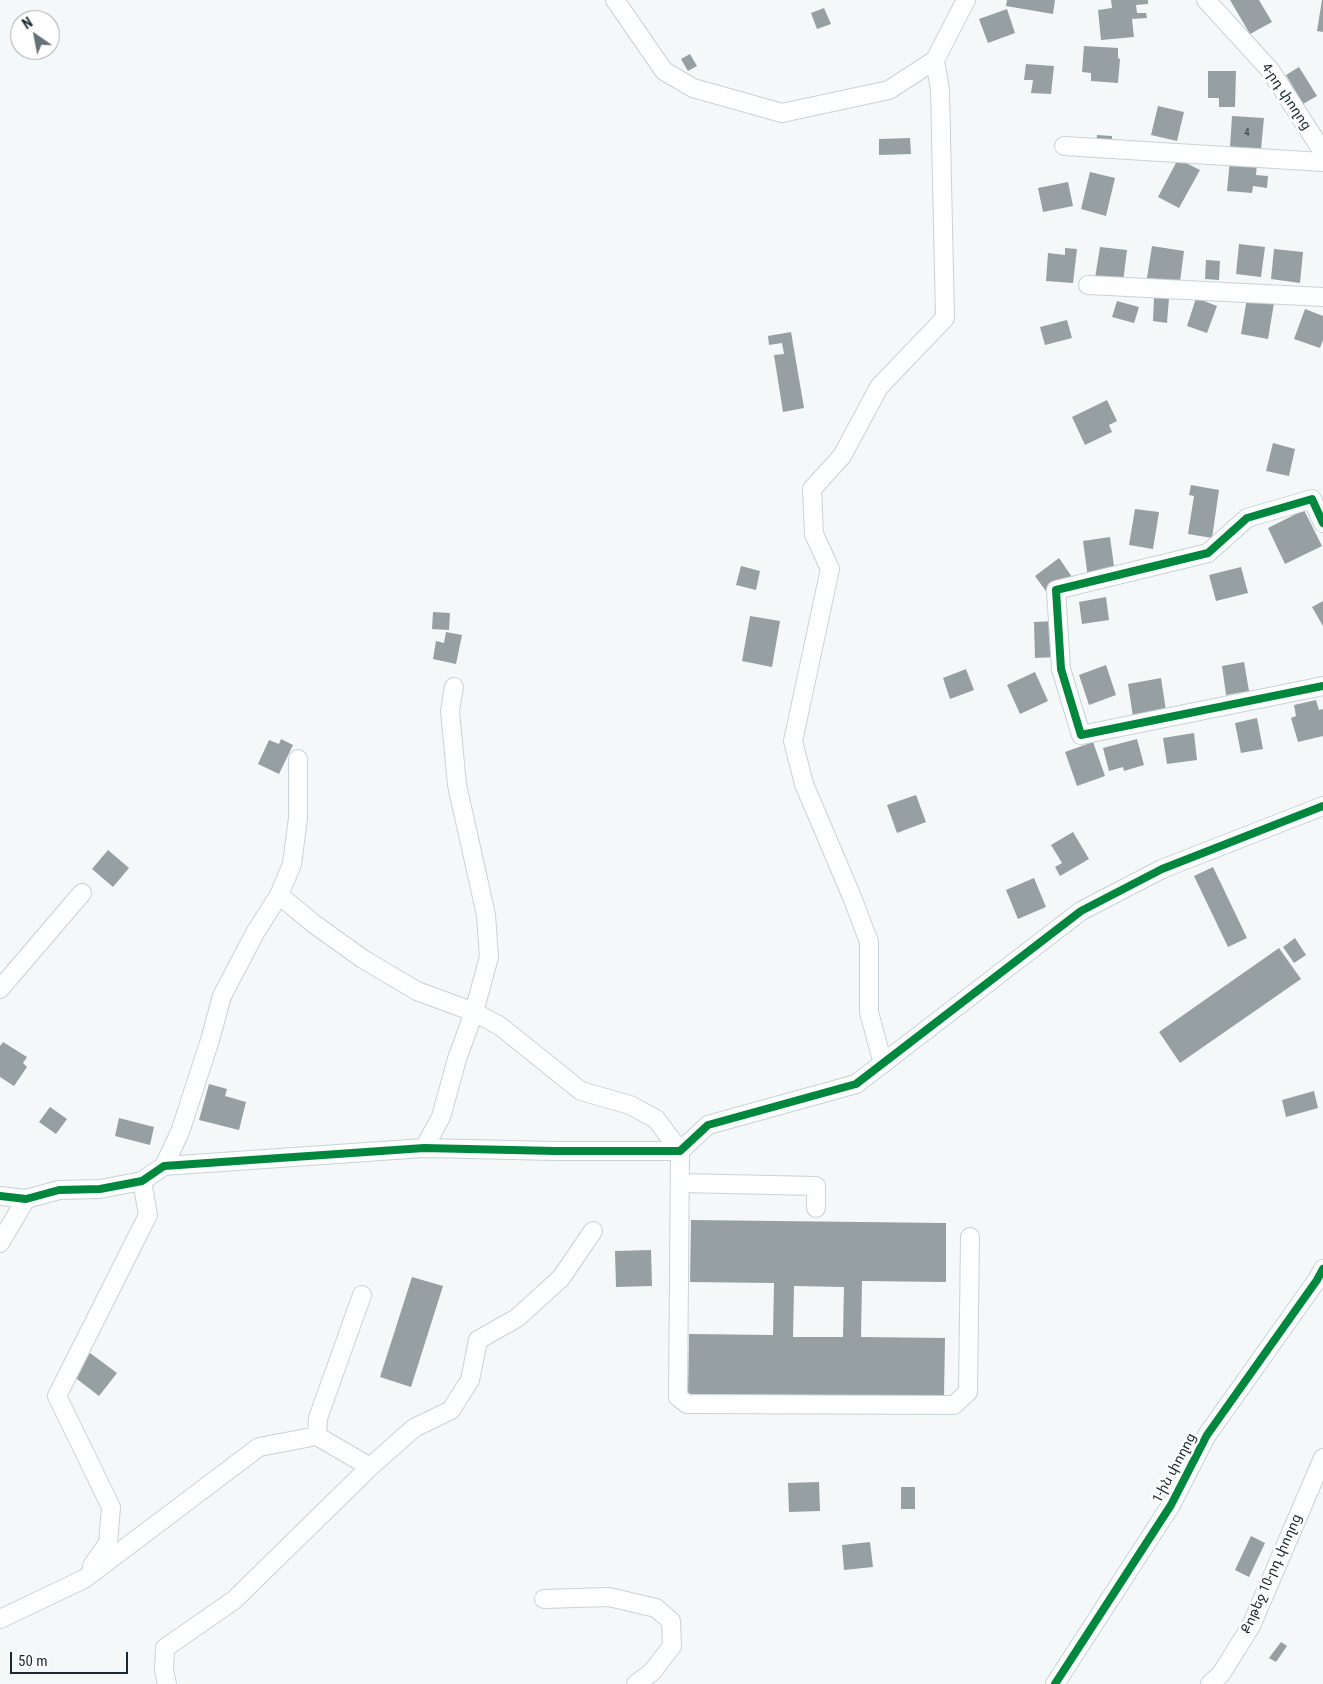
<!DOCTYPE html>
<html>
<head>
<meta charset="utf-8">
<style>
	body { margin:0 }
	#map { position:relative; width:1323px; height:1684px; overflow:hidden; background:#f4f8f9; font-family:"Roboto Condensed",sans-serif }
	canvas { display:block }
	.north { position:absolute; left:10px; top:10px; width:50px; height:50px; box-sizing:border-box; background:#fff; border:1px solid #a3a9ac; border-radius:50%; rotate:327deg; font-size:14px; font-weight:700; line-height:20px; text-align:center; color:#19292f }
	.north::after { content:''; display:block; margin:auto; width:18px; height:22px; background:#667176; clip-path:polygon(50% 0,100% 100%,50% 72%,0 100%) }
	.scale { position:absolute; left:10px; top:1652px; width:118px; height:22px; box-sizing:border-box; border:2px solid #19292f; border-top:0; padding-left:6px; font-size:15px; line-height:18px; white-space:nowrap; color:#19292f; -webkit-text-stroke:4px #fff; paint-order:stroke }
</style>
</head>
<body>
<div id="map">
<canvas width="1323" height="1684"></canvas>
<div class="north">N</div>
<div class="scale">50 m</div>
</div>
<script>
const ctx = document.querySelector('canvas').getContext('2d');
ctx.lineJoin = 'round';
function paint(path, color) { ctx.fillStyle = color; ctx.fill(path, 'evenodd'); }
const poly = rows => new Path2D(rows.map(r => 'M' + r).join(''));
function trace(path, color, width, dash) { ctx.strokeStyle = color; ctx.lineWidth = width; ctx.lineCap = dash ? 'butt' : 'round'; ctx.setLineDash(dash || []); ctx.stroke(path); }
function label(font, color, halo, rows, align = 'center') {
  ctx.font = font + ' "Roboto Condensed","Noto Sans Armenian",sans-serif'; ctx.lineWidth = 5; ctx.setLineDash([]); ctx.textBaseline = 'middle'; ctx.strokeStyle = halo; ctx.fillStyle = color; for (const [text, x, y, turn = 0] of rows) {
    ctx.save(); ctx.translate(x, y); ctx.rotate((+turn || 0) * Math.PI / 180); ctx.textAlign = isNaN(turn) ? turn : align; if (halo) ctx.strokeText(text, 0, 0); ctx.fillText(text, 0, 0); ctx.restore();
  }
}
paint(poly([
	[1007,0,1055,0,1053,14,1006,6],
	[1111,0,1148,0,1148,4,1136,5,1137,13,1146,13,1147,18,1132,19,1134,37,1101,40,1098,10,1112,8],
	[1230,0,1259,0,1272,22,1250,34],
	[1322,0,1323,0,1323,32,1317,31],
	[824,8,831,24,817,29,811,13],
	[1007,9,1015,33,988,43,979,19],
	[1084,46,1118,48,1118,58,1120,59,1118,83,1091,81,1091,73,1082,72],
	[690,54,697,66,688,71,681,59],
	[1026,64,1054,66,1051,94,1031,93,1033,80,1024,80],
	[1299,67,1317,96,1303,104,1286,75],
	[1208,71,1236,71,1235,107,1219,107,1219,98,1208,98],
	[1158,106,1184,112,1177,141,1151,135],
	[1232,116,1264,118,1261,149,1230,147],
	[1097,135,1112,136,1112,146,1096,146],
	[910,138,911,154,879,155,879,139],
	[1178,159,1200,170,1179,208,1158,197],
	[1230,160,1257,163,1256,175,1268,176,1267,188,1253,186,1252,193,1227,191],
	[1090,172,1115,178,1106,216,1081,209],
	[1068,182,1073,206,1043,212,1038,188],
	[1239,244,1265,247,1261,277,1236,274],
	[1152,246,1184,251,1180,282,1147,278],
	[1100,247,1127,250,1123,282,1095,278],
	[1065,248,1077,249,1073,283,1046,281,1048,253,1065,255],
	[1274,249,1303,252,1300,283,1271,279],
	[1206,260,1220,261,1219,280,1205,279],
	[1154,297,1169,298,1167,323,1153,321],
	[1196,298,1217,306,1207,333,1187,326],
	[1247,298,1274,303,1268,339,1241,334],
	[1117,301,1139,307,1134,323,1112,317],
	[1305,309,1323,316,1323,340,1320,348,1294,339],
	[1067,320,1072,338,1045,345,1040,327],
	[791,332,804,408,783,412,774,355,784,354,782,343,769,345,768,336],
	[1107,400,1117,421,1109,425,1112,432,1085,445,1072,417],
	[1273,443,1295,449,1289,476,1266,471],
	[1191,485,1219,490,1212,538,1188,534,1194,496,1189,495],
	[1135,509,1159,512,1153,549,1129,545],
	[1304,510,1322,546,1285,564,1268,528],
	[1110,537,1115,574,1088,578,1083,541],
	[1059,558,1072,577,1048,594,1035,576],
	[741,566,760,571,756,590,736,585],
	[1241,567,1248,593,1216,601,1209,575],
	[1106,597,1109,620,1082,624,1079,602],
	[1323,601,1323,626,1312,607],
	[433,612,450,613,449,630,432,629],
	[750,616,780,621,772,667,742,661],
	[1055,621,1056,657,1035,658,1034,622],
	[446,632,462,635,456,664,433,659,436,641,444,643],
	[1244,662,1249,691,1226,695,1222,666],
	[1106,665,1116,695,1089,705,1079,675],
	[966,669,974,690,950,699,943,678],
	[1035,672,1048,701,1020,714,1007,685],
	[1161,678,1167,717,1134,723,1128,684],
	[1316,700,1319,710,1323,709,1323,736,1298,742,1291,718,1296,716,1294,705],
	[1257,718,1263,749,1241,753,1235,723],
	[1194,733,1197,760,1167,764,1163,738],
	[281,739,293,745,279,774,258,764,269,740,279,744],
	[1137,739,1144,765,1124,771,1123,767,1109,771,1103,748],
	[1093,742,1105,776,1077,786,1065,752],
	[916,795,926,822,897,833,887,805],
	[1073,832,1089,859,1060,876,1055,867,1062,863,1051,845],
	[108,850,129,868,113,887,92,869],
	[1213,867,1247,938,1228,947,1194,876],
	[1034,878,1046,907,1018,919,1006,890],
	[1295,938,1306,955,1294,963,1283,947],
	[1279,948,1301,979,1180,1063,1159,1032],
	[3,1042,27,1057,23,1063,27,1067,14,1086,0,1077,0,1046],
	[209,1084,227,1089,225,1096,246,1102,239,1130,199,1120],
	[1314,1091,1318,1108,1286,1117,1282,1100],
	[50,1107,67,1119,56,1134,39,1122],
	[119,1118,154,1127,150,1145,115,1136],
	[691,1220,946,1223,946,1282,862,1281,861,1337,945,1338,944,1396,688,1394,689,1334,773,1335,774,1283,690,1282],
	[794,1286,844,1287,843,1337,793,1337],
	[651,1250,652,1286,616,1287,615,1251],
	[412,1277,443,1286,411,1387,380,1377],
	[90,1353,117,1373,99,1396,73,1376],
	[819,1482,820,1511,789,1512,788,1483],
	[901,1487,915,1487,915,1509,901,1509],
	[1251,1536,1265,1543,1249,1577,1235,1570],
	[870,1542,873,1567,844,1570,842,1545],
	[1281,1642,1287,1646,1276,1662,1269,1658]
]), '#969fa2');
const minor = poly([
	[615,0,664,71,693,88,782,113,889,90,935,60,966,0],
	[1206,0,1270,70,1323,152],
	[1064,146,1323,162],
	[1088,285,1323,297],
	[1323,523,1312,499,1247,518,1208,553,1056,590,1061,669,1081,735,1323,686],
	[279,895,314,924,363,959,417,991,474,1012,500,1026,581,1091,630,1105,656,1119,680,1151,678,1397,687,1404,954,1405,968,1392,970,1237],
	[0,989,82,893],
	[883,1064,869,1012,869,942,852,897,804,784,793,741,830,569,814,534,812,489,842,456,879,387,945,318,940,90,935,60],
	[424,1148,441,1117,457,1059,474,1012,489,957,486,915,457,785,450,711,454,687],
	[164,1166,180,1132,210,1040,222,996,255,933,279,895,292,864,298,818,298,759],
	[680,1183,816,1186,816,1208],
	[0,1196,26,1199,59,1190,100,1189,142,1181,164,1166,424,1148,555,1151,680,1151,708,1125,856,1084,1081,911,1162,869,1323,806],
	[0,1243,26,1199],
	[317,1436,318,1418,362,1295],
	[370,1467,414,1428,451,1410,470,1380,478,1340,517,1318,561,1278,593,1231],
	[92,1566,108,1543,111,1507,57,1396,148,1215,142,1181],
	[544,1599,609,1597,656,1608,671,1621,672,1646,652,1672,636,1684],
	[0,1619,84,1579,259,1447,317,1436,370,1467,234,1600,165,1648,164,1670,167,1684],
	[1055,1684,1171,1505,1207,1435,1317,1280,1323,1269],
	[1210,1684,1221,1674,1251,1626,1323,1458]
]);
trace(minor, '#c9d2d6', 20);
trace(minor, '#fdfefe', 18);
trace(poly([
	[1323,523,1312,499,1247,518,1208,553,1056,590,1061,669,1081,735,1323,686],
	[0,1196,26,1199,59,1190,100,1189,142,1181,164,1166,424,1148,555,1151,680,1151,708,1125,856,1084,1081,911,1162,869,1323,806],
	[1055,1684,1171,1505,1207,1435,1317,1280,1323,1269]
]), '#00873e', 8);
label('11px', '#38464c', null, [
	["4",1247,133]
]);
label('14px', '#19292f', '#fff', [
	["4-րդ փողոց",1286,97,56],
	["1-ին փողոց",1175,1468,-62],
	["Քոթեջ 10-րդ փողոց",1272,1574,-66]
]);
</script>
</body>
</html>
